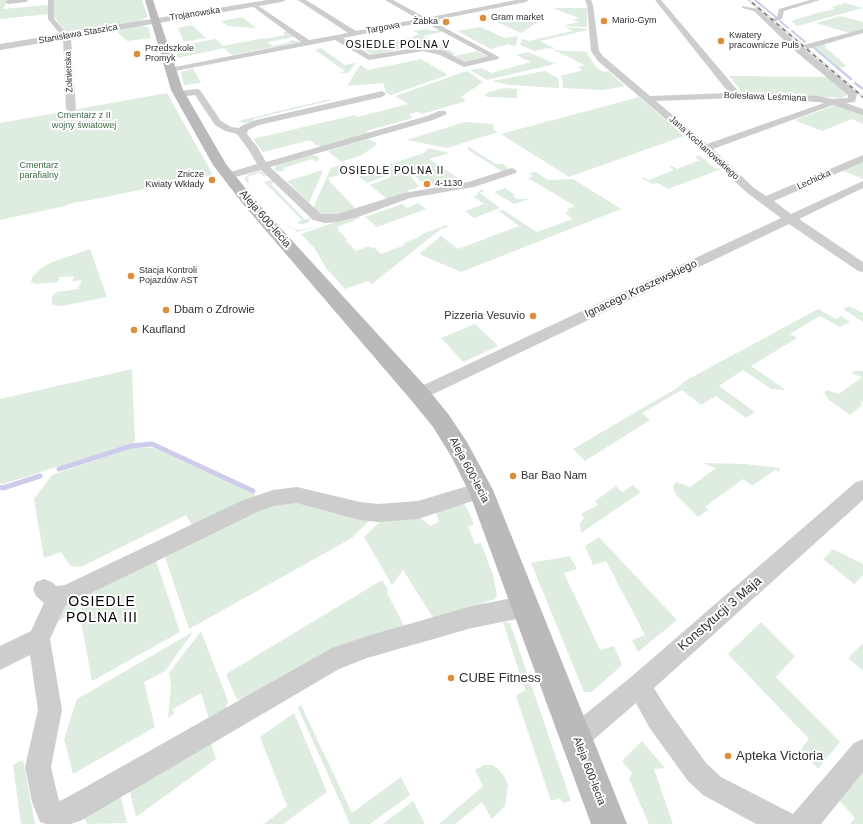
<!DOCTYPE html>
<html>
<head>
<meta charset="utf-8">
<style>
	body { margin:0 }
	canvas { display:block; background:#fff }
</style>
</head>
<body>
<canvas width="863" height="824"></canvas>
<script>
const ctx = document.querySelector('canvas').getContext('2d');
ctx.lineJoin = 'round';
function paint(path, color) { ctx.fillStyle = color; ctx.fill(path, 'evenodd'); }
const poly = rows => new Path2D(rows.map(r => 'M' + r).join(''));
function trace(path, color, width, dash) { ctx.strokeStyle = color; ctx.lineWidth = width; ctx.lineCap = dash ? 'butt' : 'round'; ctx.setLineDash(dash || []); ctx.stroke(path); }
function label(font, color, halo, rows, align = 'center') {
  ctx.font = font + ' Helvetica,sans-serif'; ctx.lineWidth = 4; ctx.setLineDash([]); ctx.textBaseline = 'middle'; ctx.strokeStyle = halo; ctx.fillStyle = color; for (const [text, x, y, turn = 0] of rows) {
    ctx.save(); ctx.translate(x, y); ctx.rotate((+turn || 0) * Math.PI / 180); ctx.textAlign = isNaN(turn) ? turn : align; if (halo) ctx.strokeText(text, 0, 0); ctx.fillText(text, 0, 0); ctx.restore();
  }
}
paint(poly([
	[0,0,8,0,3,9,48,5,49,14,0,19],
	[53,0,142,0,148,17,137,22,67,34,53,16],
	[845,3,863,8,797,26,791,21,814,14,812,14,835,9,832,7],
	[552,8,587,8,587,27,562,26,579,22,573,20,579,18],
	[521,15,538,22,521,33,497,22],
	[841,16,863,22,863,29,849,33,816,23],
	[242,17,256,28,228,26,221,21],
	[192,25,206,38,184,42,178,28],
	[138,26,148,27,151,38,127,41,115,30],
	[480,27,505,38,518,36,516,45,512,46,509,44,491,49,457,31],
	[565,27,588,29,588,30,540,41,556,49,548,48,534,51,520,45,522,39,528,41,573,31],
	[427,29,432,31,439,30,442,32,423,36,456,54,450,55,431,49,431,47,415,46,372,55,356,44,350,43,357,41,366,47,414,37,413,36,419,34,414,31],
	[289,31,295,37,267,42,273,46,290,42,289,41,293,40,300,42,232,55,224,48,178,58,174,47,216,39,223,46,263,38,265,39,285,35,283,32],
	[822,44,826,45,825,47,847,66,839,68,812,46],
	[321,48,345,65,356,63,348,73,340,73,345,71,315,50],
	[553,50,588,52,587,54,598,69,605,72,608,71,625,86,603,90,563,88,562,78,560,76,583,70,578,67,585,65],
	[477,51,487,56,465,62,455,56],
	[528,52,555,64,487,80,470,70,482,68,491,73,531,62,516,55],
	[421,59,448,75,391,95,387,93,383,83,347,86,360,65,368,70],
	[193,68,201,83,184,85,181,72],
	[467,71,483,82,461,97,466,101,422,114,418,112,409,114,413,118,366,131,368,133,322,147,316,145,310,140,263,152,253,139,355,115,358,117,408,104,395,96],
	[545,71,558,78,559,88,510,85,492,81],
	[729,76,827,77,848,95,841,98,743,93],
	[505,88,517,89,517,98,488,97,485,96,486,93],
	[167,93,213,175,96,199,72,203,65,206,0,220,0,123],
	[639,97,684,136,569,177,501,134],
	[330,99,332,100,253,119,254,121,246,123,238,122,242,120],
	[836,105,863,114,863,124,852,119,822,131,794,120],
	[465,122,493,124,494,130,498,132,447,148,407,140],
	[369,139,377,144,362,155,341,162,329,152,330,150],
	[469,147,496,164,503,164,509,169,503,172,467,149],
	[428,148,449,153,429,159,466,183,448,186,440,182,433,184,427,180,421,182,414,174,411,176,419,187,408,190,409,192,387,199,370,185,391,177,388,175,367,183,357,175,424,153],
	[310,155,318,156,319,160,316,162,312,159,283,168,285,171,277,171,274,169,277,165],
	[699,155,714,168,722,169,668,189,658,183,653,184,641,178,643,177,649,180,674,170,669,167,672,166,677,169,700,160,695,158],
	[863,160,863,179,841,170],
	[341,165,349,172,328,178,330,180,329,181,357,210,336,217,324,216,313,208,331,168],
	[323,170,309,203,287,181],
	[260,171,267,175,264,177,260,173,247,177,249,180,248,183,285,224,292,229,300,230,317,226,298,232,285,224,245,180,246,177,249,174],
	[536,172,548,180,573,179,621,209,461,272,419,254,441,236,458,249,519,226,499,211,503,210,537,232,573,219,565,213,569,211,567,209,575,206,528,178,533,176,529,173],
	[271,180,277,182,271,184,305,220,311,217,308,223,302,224,296,223,302,220,264,182],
	[505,188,515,195,513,196,517,199,529,199,514,204,494,192],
	[482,189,484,191,480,193,500,208,474,218,465,211,484,204,474,197],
	[418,203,426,209,377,227,365,217,402,204,407,208],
	[356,215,360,218,337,227,339,230,338,230,347,239,345,240,356,251,369,246,371,248,374,247,381,254,405,245,404,243,421,236,420,235,446,225,449,227,441,229,372,284,368,281,345,289,326,268,315,249,301,234],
	[90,249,107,297,67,305,59,306,52,304,52,296,57,292,78,289,82,280,72,281,74,276,60,277,58,282,36,284,31,282,32,277,40,269,52,262],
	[849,306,863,313,863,322,843,309],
	[818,309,836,319,841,316,850,322,840,327,820,316,790,334,797,338,751,366,786,390,771,389,743,370,719,386,755,412,746,418,716,396,701,405,682,390,642,413,650,420,585,461,573,449,677,388,685,381],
	[475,324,498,346,463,362,441,338],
	[132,369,135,442,3,484,0,483,0,399],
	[854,371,863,371,863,401,860,403,862,405,850,415,829,400,824,393,827,390,839,394,862,377,851,373],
	[135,447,154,448,256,495,193,527,186,515,81,567,70,566,61,552,44,558,34,499,52,475],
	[703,463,745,464,780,468,779,472,775,470,752,486,743,479,705,507,708,510,698,517,676,495,673,486,676,482,690,487,716,468],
	[633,485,641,492,581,533,580,523,584,518,581,514,598,505,595,501,616,486,622,492],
	[288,499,372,518,352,538,189,629,165,557,247,512],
	[461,503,466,506,470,515,474,525,468,526,475,544,481,543,493,575,497,595,495,599,434,619,403,570,392,585,364,537,386,516,418,515,430,526,439,522,436,512],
	[599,537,677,620,638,652,632,640,645,635,606,561,593,565,585,546],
	[833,549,863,564,863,575,854,584,823,559],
	[570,556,577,569,564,573,600,650,614,646,622,665,592,692,584,692,531,563],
	[156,561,180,632,92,681,79,611,90,594],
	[382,580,388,589,387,593,406,629,244,702,236,698,226,674],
	[85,593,74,613,51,625,63,606],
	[503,622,510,623,571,801,563,803,560,798,551,801,516,696,525,690],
	[761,622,795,656,776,677,840,742,818,769,801,749,809,739,728,654],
	[201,631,228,701,226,709,210,722,201,693,173,709,174,714,168,718,171,686,169,673],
	[193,632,165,671,144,682,155,727,73,774,64,739,77,699],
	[863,643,863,671,848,658],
	[301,705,352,813,401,777,410,795,370,824,350,824,298,708],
	[294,713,327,792,283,824,264,824,287,806,260,737],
	[209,736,216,759,136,817,128,784],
	[642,741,665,768,654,769,673,824,649,824,629,779,632,773,622,761],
	[23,760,35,824,21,824,13,765],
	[484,765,492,765,497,768,504,776,508,785,505,806,492,819,482,802,455,824,439,824,483,786,475,770],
	[863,771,863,824,850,824,855,818,839,800],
	[119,789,127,823,87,824,81,811],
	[413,801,425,824,383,824]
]), '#dfece0');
trace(poly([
	[755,0,777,18],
	[780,21,788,28],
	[792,31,805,42],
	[813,47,840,70]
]), '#cdcdeb', 2);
trace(poly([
	[839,69,851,79],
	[855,83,863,89]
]), '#cdcdeb', 2.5);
trace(poly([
	[59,469,131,446,152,444,253,491],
	[0,487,3,488,40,476]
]), '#cdcdeb', 5);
paint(poly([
	[29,0,26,2,8,4,5,2,8,0,29,0],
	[48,0,54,0,54,19,71,38,76,109,71,112,66,109,63,38,48,19,48,0],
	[298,0,306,0,356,31,418,19,385,0,393,0,426,18,516,0,529,0,526,2,432,21,499,57,498,59,464,67,440,55,423,51,369,60,335,40,170,72,166,70,170,68,301,42,252,6,251,5,254,3,309,40,348,33,298,0],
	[424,22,488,56,465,62,445,51,423,47,370,55,343,38,424,22],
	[585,0,591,0,593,5,599,51,604,57,650,96,729,93,655,0,661,0,739,92,818,96,832,99,848,98,848,95,795,51,754,11,742,8,742,6,758,9,769,19,777,17,779,9,810,0,820,0,784,11,782,19,773,22,800,46,863,29,863,33,805,50,856,92,857,94,855,102,846,103,863,109,863,115,833,105,713,149,754,188,766,196,863,155,863,162,774,201,791,214,863,181,863,188,799,219,863,262,863,272,858,271,789,224,425,398,419,400,413,398,411,394,413,390,781,218,746,192,705,153,598,61,591,51,587,5,585,0],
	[736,98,818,102,824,103,707,144,656,101,736,98],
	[197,89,200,90,221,121,231,127,239,128,241,126,256,120,382,91,386,94,382,97,259,125,248,130,247,134,258,148,266,162,427,116,439,111,445,111,447,113,445,115,433,120,270,167,321,214,337,214,404,193,468,182,512,168,517,171,516,173,474,187,410,198,361,216,337,222,325,223,313,220,261,170,228,179,224,178,223,176,224,174,257,164,248,149,237,134,225,131,215,125,195,95,179,97,175,94,179,91,197,89],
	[863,480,863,500,654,688,667,709,706,763,721,777,793,814,854,743,863,739,863,772,821,824,756,824,703,795,688,781,649,727,636,703,585,747,576,751,567,747,563,738,567,729,631,677,856,482,863,480],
	[481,482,488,484,490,490,488,496,418,519,378,522,360,520,297,503,273,506,255,513,65,606,50,639,62,710,51,767,59,801,66,798,332,648,367,636,472,606,527,595,535,598,538,606,535,614,527,617,472,628,367,658,339,669,82,820,71,824,46,824,40,822,32,802,25,767,38,710,30,655,0,670,0,646,31,631,44,603,36,596,33,589,36,582,44,579,52,582,56,586,65,585,241,501,273,490,297,487,360,502,378,504,418,501,481,482]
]), '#cdcdcd');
paint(poly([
	[267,0,286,0,282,2,0,50,0,44,267,0]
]), '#cdcdcd');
paint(poly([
	[145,0,153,0,183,90,226,164,253,198,427,388,449,415,467,442,493,490,627,824,591,824,469,492,451,456,433,427,411,400,243,204,213,165,171,90,145,0]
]), '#bababa');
const rail = poly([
	[749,0,863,97]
]);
trace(rail, '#858585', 2);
trace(rail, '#fff', 1.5, [4]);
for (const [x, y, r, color] of [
	[483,18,4,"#dc8e3d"],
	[604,21,4,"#dc8e3d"],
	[446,22,4,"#dc8e3d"],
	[721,41,4,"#dc8e3d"],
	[137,54,4,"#dc8e3d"],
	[212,180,4,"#dc8e3d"],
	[427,184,4,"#dc8e3d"],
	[131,276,4,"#dc8e3d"],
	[166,310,4,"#dc8e3d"],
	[533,316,4,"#dc8e3d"],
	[134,330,4,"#dc8e3d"],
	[513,476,4,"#dc8e3d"],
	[451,678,4,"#dc8e3d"],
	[728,756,4,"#dc8e3d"]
]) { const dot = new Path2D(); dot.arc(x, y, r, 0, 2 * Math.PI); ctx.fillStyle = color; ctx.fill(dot); trace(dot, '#fff', 1.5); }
label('9px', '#303030', '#fff', [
	["Trojanowska",195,14,-9],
	["Targowa",383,28,-11],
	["Stanisława Staszica",78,34,-10],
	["Żołnierska",69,72,-93],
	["Bolesława Leśmiana",765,97,2],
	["Jana Kochanowskiego",704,148,42],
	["Lechicka",814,180,-24]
]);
label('9px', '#303030', '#fff', [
	["Gram market",491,18],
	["Mario-Gym",612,21],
	["Żabka",438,22,"right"],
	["Kwatery",729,36],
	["pracownicze Puls",729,46],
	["Przedszkole",145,49],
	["Promyk",145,59],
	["Znicze",204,175,"right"],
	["Kwiaty Wkłady",204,185,"right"],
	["4-1130",435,184],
	["Stacja Kontroli",139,271],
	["Pojazdów AST",139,281]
], 'left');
label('9px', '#3f6a44', '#fff', [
	["Cmentarz z II",84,116],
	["wojny światowej",84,126],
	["Cmentarz",39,166],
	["parafialny",39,176]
]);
ctx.letterSpacing = '1px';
label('10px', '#000', '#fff', [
	["OSIEDLE POLNA V",398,45],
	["OSIEDLE POLNA II",392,171]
]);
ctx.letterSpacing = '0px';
label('11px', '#303030', '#fff', [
	["Aleja 600-lecia",265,219,49],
	["Ignacego Kraszewskiego",641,289,-25],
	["Aleja 600-lecia",469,470,62],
	["Aleja 600-lecia",589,771,69]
]);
label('11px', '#303030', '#fff', [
	["Dbam o Zdrowie",174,310],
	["Pizzeria Vesuvio",525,316,"right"],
	["Kaufland",142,330],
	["Bar Bao Nam",521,476]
], 'left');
label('13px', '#303030', '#fff', [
	["Konstytucji 3 Maja",720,614,-41]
]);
label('13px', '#303030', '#fff', [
	["CUBE Fitness",459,678],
	["Apteka Victoria",736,756]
], 'left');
ctx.letterSpacing = '1px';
label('14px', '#000', '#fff', [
	["OSIEDLE",102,602],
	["POLNA III",102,618]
]);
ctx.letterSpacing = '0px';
</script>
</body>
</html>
